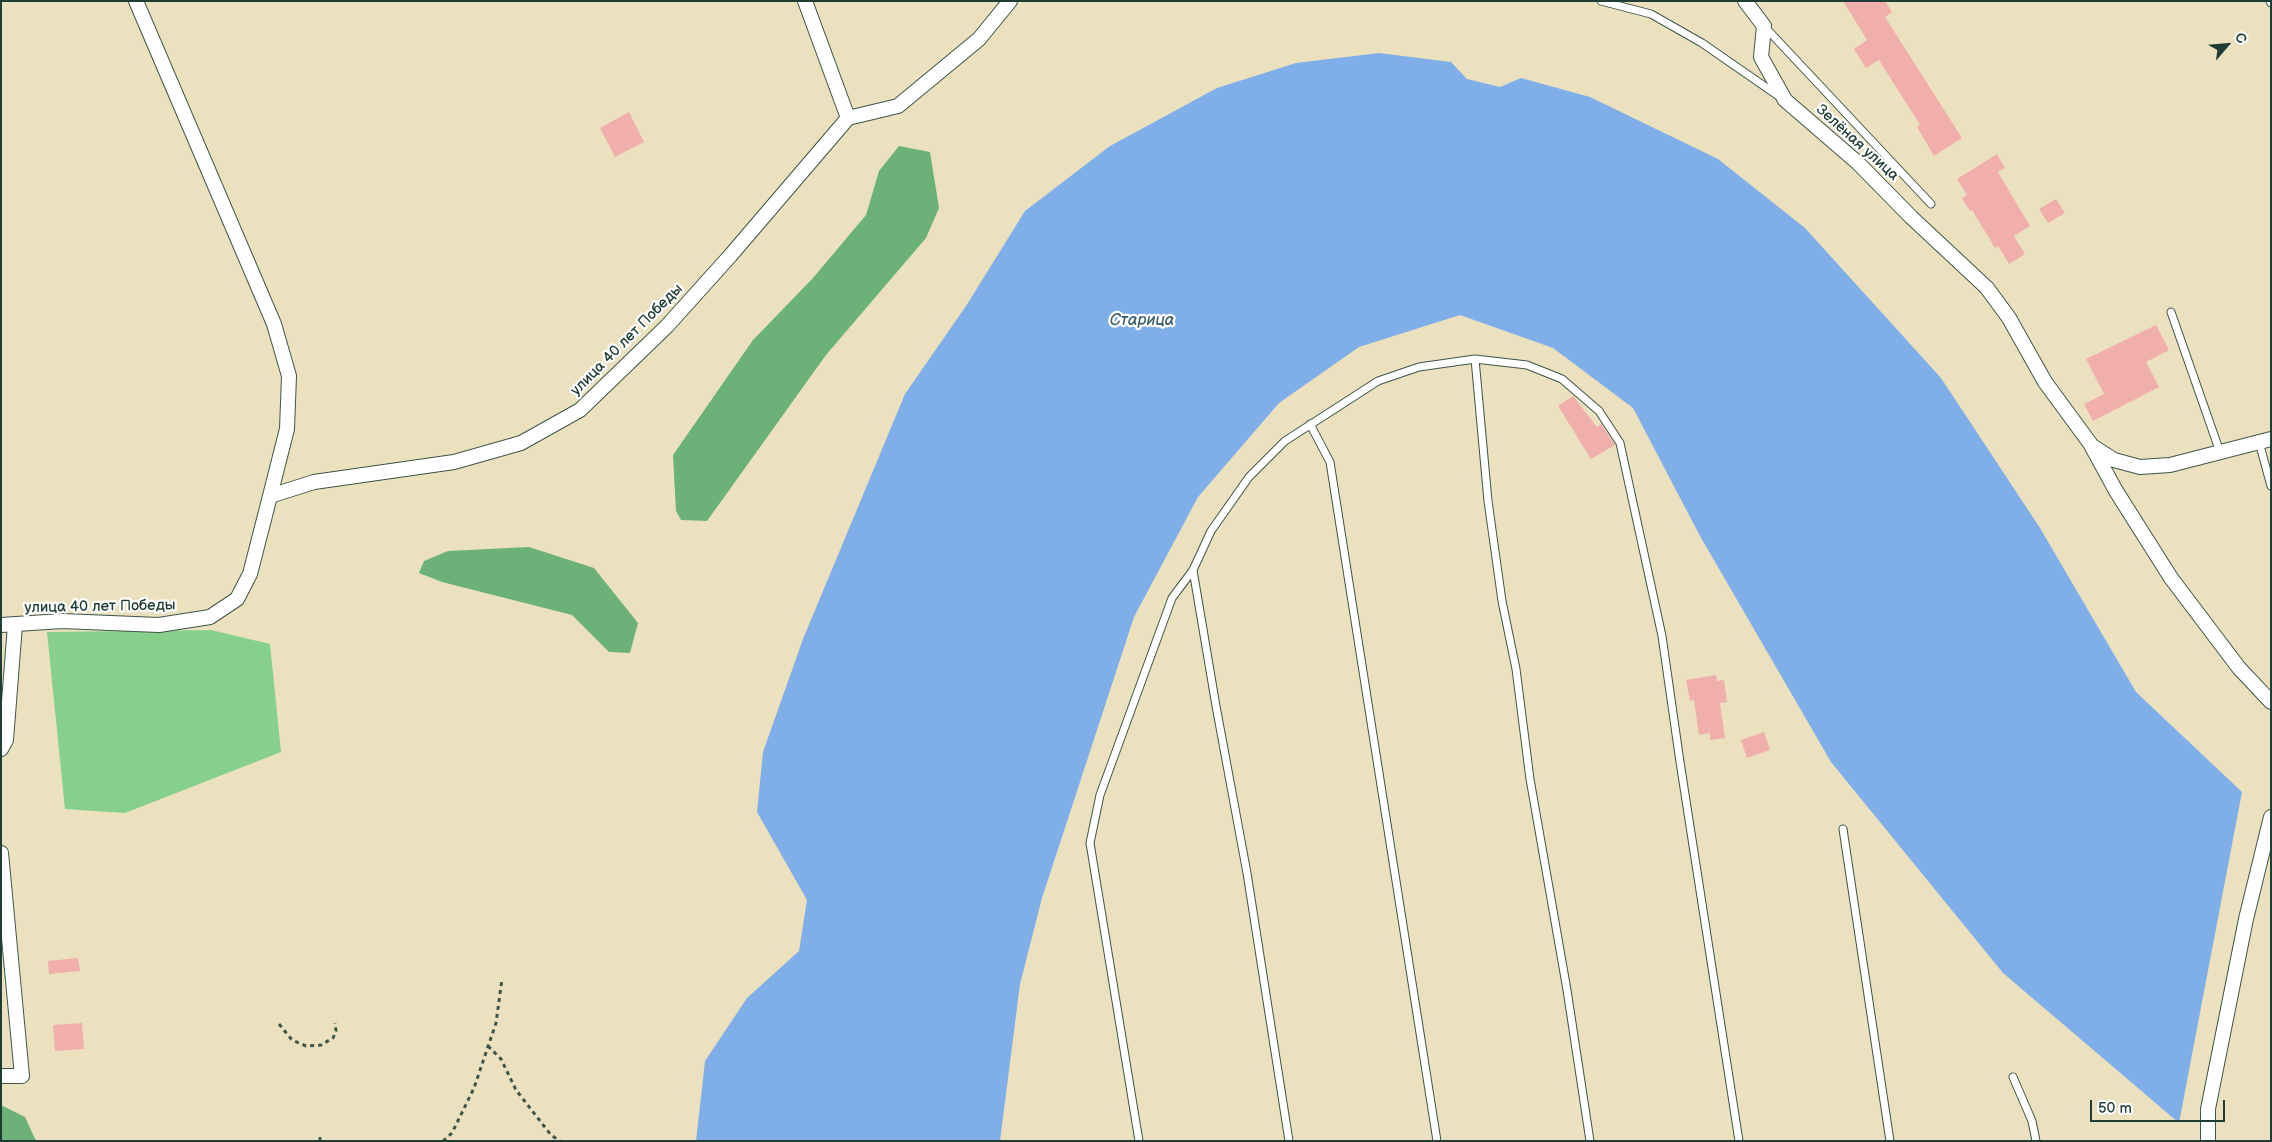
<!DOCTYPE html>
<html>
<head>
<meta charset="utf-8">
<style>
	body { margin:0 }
	#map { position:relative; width:2272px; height:1142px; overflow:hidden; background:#ebe1bf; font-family:"Balsamiq Sans",sans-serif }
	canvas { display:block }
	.frame { position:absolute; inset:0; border:2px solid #1f3d34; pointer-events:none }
	.north { position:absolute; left:2202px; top:20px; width:50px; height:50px; -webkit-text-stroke:4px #fff; paint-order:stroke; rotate:63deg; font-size:14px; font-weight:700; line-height:20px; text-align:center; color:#1f3d34 }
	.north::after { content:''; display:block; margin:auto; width:18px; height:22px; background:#1f3d34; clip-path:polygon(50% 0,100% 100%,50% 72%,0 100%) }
	.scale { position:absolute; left:2090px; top:1100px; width:135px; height:22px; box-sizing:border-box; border:2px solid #1f3d34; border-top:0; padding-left:6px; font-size:15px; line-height:18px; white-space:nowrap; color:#1f3d34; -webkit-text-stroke:4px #fff; paint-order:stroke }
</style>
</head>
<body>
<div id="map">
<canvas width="2272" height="1142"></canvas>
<div class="frame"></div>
<div class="north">С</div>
<div class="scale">50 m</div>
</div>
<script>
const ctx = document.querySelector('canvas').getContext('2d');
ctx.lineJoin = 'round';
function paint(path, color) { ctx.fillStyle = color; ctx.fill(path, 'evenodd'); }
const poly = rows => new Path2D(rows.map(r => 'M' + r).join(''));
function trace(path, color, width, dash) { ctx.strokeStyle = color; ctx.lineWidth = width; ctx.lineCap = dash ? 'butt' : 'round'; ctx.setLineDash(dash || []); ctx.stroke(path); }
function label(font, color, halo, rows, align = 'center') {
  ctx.font = font + ' "Balsamiq Sans",sans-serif'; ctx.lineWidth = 4.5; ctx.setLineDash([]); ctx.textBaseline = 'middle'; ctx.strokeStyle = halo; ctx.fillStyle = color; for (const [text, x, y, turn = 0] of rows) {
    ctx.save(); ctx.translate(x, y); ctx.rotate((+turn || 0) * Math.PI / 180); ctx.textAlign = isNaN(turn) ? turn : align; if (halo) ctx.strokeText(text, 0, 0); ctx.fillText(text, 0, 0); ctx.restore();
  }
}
paint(poly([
	[211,630,270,644,281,752,125,813,65,809,47,632]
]), '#86d08c');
paint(poly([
	[899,146,930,152,939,208,926,238,826,355,707,521,681,520,676,511,673,455,753,340,813,278,866,215,879,171],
	[529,547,594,568,638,623,630,653,609,652,572,615,442,582,419,573,424,561,448,551],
	[1,1105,25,1117,36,1141,1,1141]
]), '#6cb278');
paint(poly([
	[1379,53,1451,62,1467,79,1500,87,1521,78,1590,97,1718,159,1805,228,1941,378,2040,528,2136,692,2242,792,2179,1123,2003,973,1831,762,1700,536,1633,408,1553,348,1460,315,1359,347,1279,403,1198,497,1134,617,1042,898,1020,984,1000,1141,696,1141,705,1061,747,998,799,951,807,900,757,812,763,752,803,639,905,394,966,306,1025,211,1110,146,1217,88,1296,63]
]), '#7faee9');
paint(poly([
	[1843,1,1885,1,1892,12,1885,17,1962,138,1934,156,1917,127,1920,125,1879,60,1866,68,1854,49,1867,40],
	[629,112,644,142,615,157,600,128],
	[1997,154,2005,168,1998,172,2030,226,2014,236,2025,254,2009,264,1998,246,1995,248,1972,210,1970,211,1962,198,1967,195,1957,179],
	[2056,199,2065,213,2048,223,2039,209],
	[2156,325,2169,350,2146,362,2159,387,2093,421,2084,404,2104,394,2086,359],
	[1573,396,1597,427,1601,424,1615,445,1591,459,1558,406],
	[1716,675,1717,681,1724,680,1727,702,1720,703,1725,738,1710,740,1710,733,1699,735,1694,700,1690,701,1686,680],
	[1764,732,1770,750,1747,758,1741,740],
	[78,958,80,971,49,974,48,961],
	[82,1023,84,1049,55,1051,53,1025]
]), '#f0afad');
const service = poly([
	[1601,1,1651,14,1702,43,1780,97],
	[2270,1,2271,3],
	[1764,26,1931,204],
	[2171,312,2220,452],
	[1475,359,1488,501,1502,601,1516,669,1530,779,1567,990,1590,1141],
	[1310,424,1330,462,1437,1141],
	[2259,442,2271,486],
	[1193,570,1216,706,1247,873,1289,1141],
	[1843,829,1890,1141],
	[2013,1077,2032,1121,2036,1141],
	[1139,1141,1090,843,1100,795,1172,598,1193,570,1211,531,1249,477,1285,441,1378,381,1419,367,1475,359,1527,365,1562,379,1599,411,1620,443,1662,636,1680,762,1739,1141]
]);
const minor = poly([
	[136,1,274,324,289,376,287,429,270,496],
	[805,1,848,118],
	[1745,1,1764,26,1761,57,1785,100,1858,163,1911,217,1987,288,2009,318,2045,382,2092,446,2114,460,2140,467,2170,465,2271,439],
	[2092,447,2116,491,2171,578,2239,668,2271,702],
	[1,625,62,621,159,625,210,617,237,599,250,574,270,496,314,482,454,462,521,443,580,410,667,326,730,256,848,118,898,106,979,39,1010,1],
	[1,749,6,740,15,625],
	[1,853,22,1076,1,1076],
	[2208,1141,2208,1109,2246,919,2271,817]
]);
trace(service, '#3e5649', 9);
trace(minor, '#3e5649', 16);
trace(poly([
	[279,1024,292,1040,306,1046,321,1045,333,1038,336,1031,335,1023],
	[488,1046,501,1059,516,1090,551,1135,560,1141],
	[320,1141,320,1137],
	[443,1141,452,1133,474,1088,496,1023,502,979]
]), '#3e5649', 3, [4, 4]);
trace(service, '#fff', 7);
trace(minor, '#fff', 14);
label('15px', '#1f3d34', '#fff', [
	["Зелёная улица",1857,143,42],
	["улица 40 лет Победы",627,340,-45],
	["улица 40 лет Победы",100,607,-1]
]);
label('italic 16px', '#3c5f6a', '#fff', [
	["Старица",1142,321]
]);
</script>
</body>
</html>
